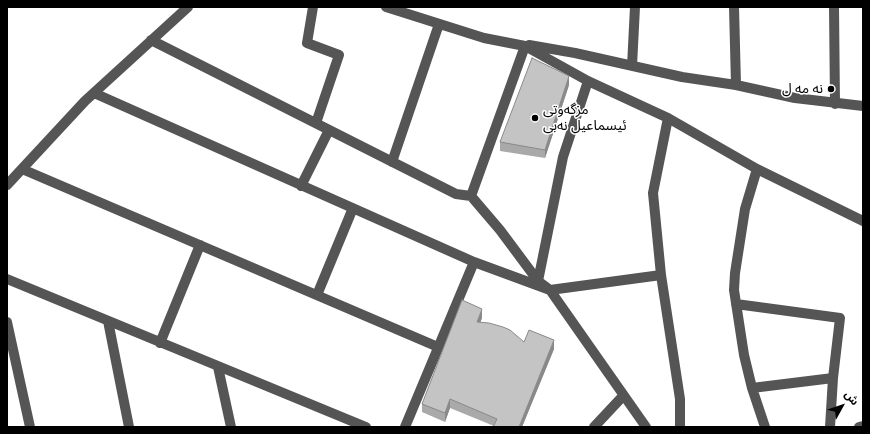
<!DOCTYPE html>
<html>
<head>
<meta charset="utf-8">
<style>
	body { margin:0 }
	#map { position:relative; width:870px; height:434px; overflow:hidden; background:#fff; font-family:"Fira Sans Condensed","Noto Sans Arabic",sans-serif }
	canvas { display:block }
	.frame { position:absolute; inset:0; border:8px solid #000; pointer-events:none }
	.north { position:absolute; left:822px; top:386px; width:40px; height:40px; -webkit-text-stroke:3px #fff; paint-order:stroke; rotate:50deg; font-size:11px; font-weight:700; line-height:16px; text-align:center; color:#000 }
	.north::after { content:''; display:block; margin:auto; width:14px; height:18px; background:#000; clip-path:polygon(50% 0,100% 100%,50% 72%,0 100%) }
</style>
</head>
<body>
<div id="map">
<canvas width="870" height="434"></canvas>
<div class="frame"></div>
<div class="north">ش</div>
</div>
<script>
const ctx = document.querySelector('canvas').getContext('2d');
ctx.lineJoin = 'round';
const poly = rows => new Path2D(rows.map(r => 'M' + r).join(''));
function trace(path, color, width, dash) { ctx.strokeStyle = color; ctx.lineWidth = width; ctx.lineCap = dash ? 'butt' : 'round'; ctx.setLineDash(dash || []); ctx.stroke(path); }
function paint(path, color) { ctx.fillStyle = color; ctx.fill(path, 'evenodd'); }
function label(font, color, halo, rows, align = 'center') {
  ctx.font = font + ' "Fira Sans Condensed","Noto Sans Arabic",sans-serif'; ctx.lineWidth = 3; ctx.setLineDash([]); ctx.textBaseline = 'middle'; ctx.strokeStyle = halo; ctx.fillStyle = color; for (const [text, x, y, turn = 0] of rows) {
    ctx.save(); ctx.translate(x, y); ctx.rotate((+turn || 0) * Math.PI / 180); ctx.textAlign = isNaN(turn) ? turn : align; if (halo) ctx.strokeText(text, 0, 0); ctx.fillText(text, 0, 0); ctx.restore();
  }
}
trace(poly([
	[313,7,307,43,339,55,316,123],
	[386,7,484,38,525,46,588,81,668,118,757,169,863,221],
	[734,7,736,85],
	[834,7,835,104],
	[151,40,456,194,471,196,500,230,538,281,550,290,646,427],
	[529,45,575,53,682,77,736,85,795,98,863,106],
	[632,66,635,7],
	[94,93,474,262,550,290,661,275],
	[668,118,653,193,661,275,680,399,680,427],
	[392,162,439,24],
	[22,169,438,347],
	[757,169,745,209,735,273,734,290,744,355,752,388,765,427],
	[7,185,85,101,188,7],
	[301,186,329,130],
	[471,196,525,46],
	[7,279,366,427],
	[538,281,563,157,588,81],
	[317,295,353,208],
	[736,304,840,318,833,378,830,427],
	[108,321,129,427],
	[7,322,30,427],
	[160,343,200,245],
	[218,367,231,427],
	[752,388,833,378],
	[405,427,474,262],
	[594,427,623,396],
	[859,427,863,426]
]), '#555', 10);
paint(poly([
	[569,85,545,158,500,151,500,142],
	[482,318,480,323,524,342,554,349,522,427,493,427,494,426,450,408,445,422,422,412,422,404]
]), '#a9a9a9');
paint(poly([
	[569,76,569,85,545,158,545,150],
	[482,309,482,318,477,331,477,322],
	[554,340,554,349,522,427,519,427],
	[450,399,450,408,445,422,445,413]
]), '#898989');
const building = poly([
	[532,58,569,76,545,150,500,142,532,58],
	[462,300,482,309,477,322,489,323,503,327,510,330,524,342,529,330,554,340,519,427,493,427,497,419,450,399,445,413,422,404,462,300]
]);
paint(building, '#c4c4c4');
trace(building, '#898989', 1);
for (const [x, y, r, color] of [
	[831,89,4,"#000"],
	[535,118,4,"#000"]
]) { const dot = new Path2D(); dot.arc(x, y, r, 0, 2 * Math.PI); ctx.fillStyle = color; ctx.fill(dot); trace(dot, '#fff', 1.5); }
label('14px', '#000', '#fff', [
	["نه مه ل",823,89],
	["مزگەوتی",543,110,"left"],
	["ئیسماعیل نەبی",543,126,"left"]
], 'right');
</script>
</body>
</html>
